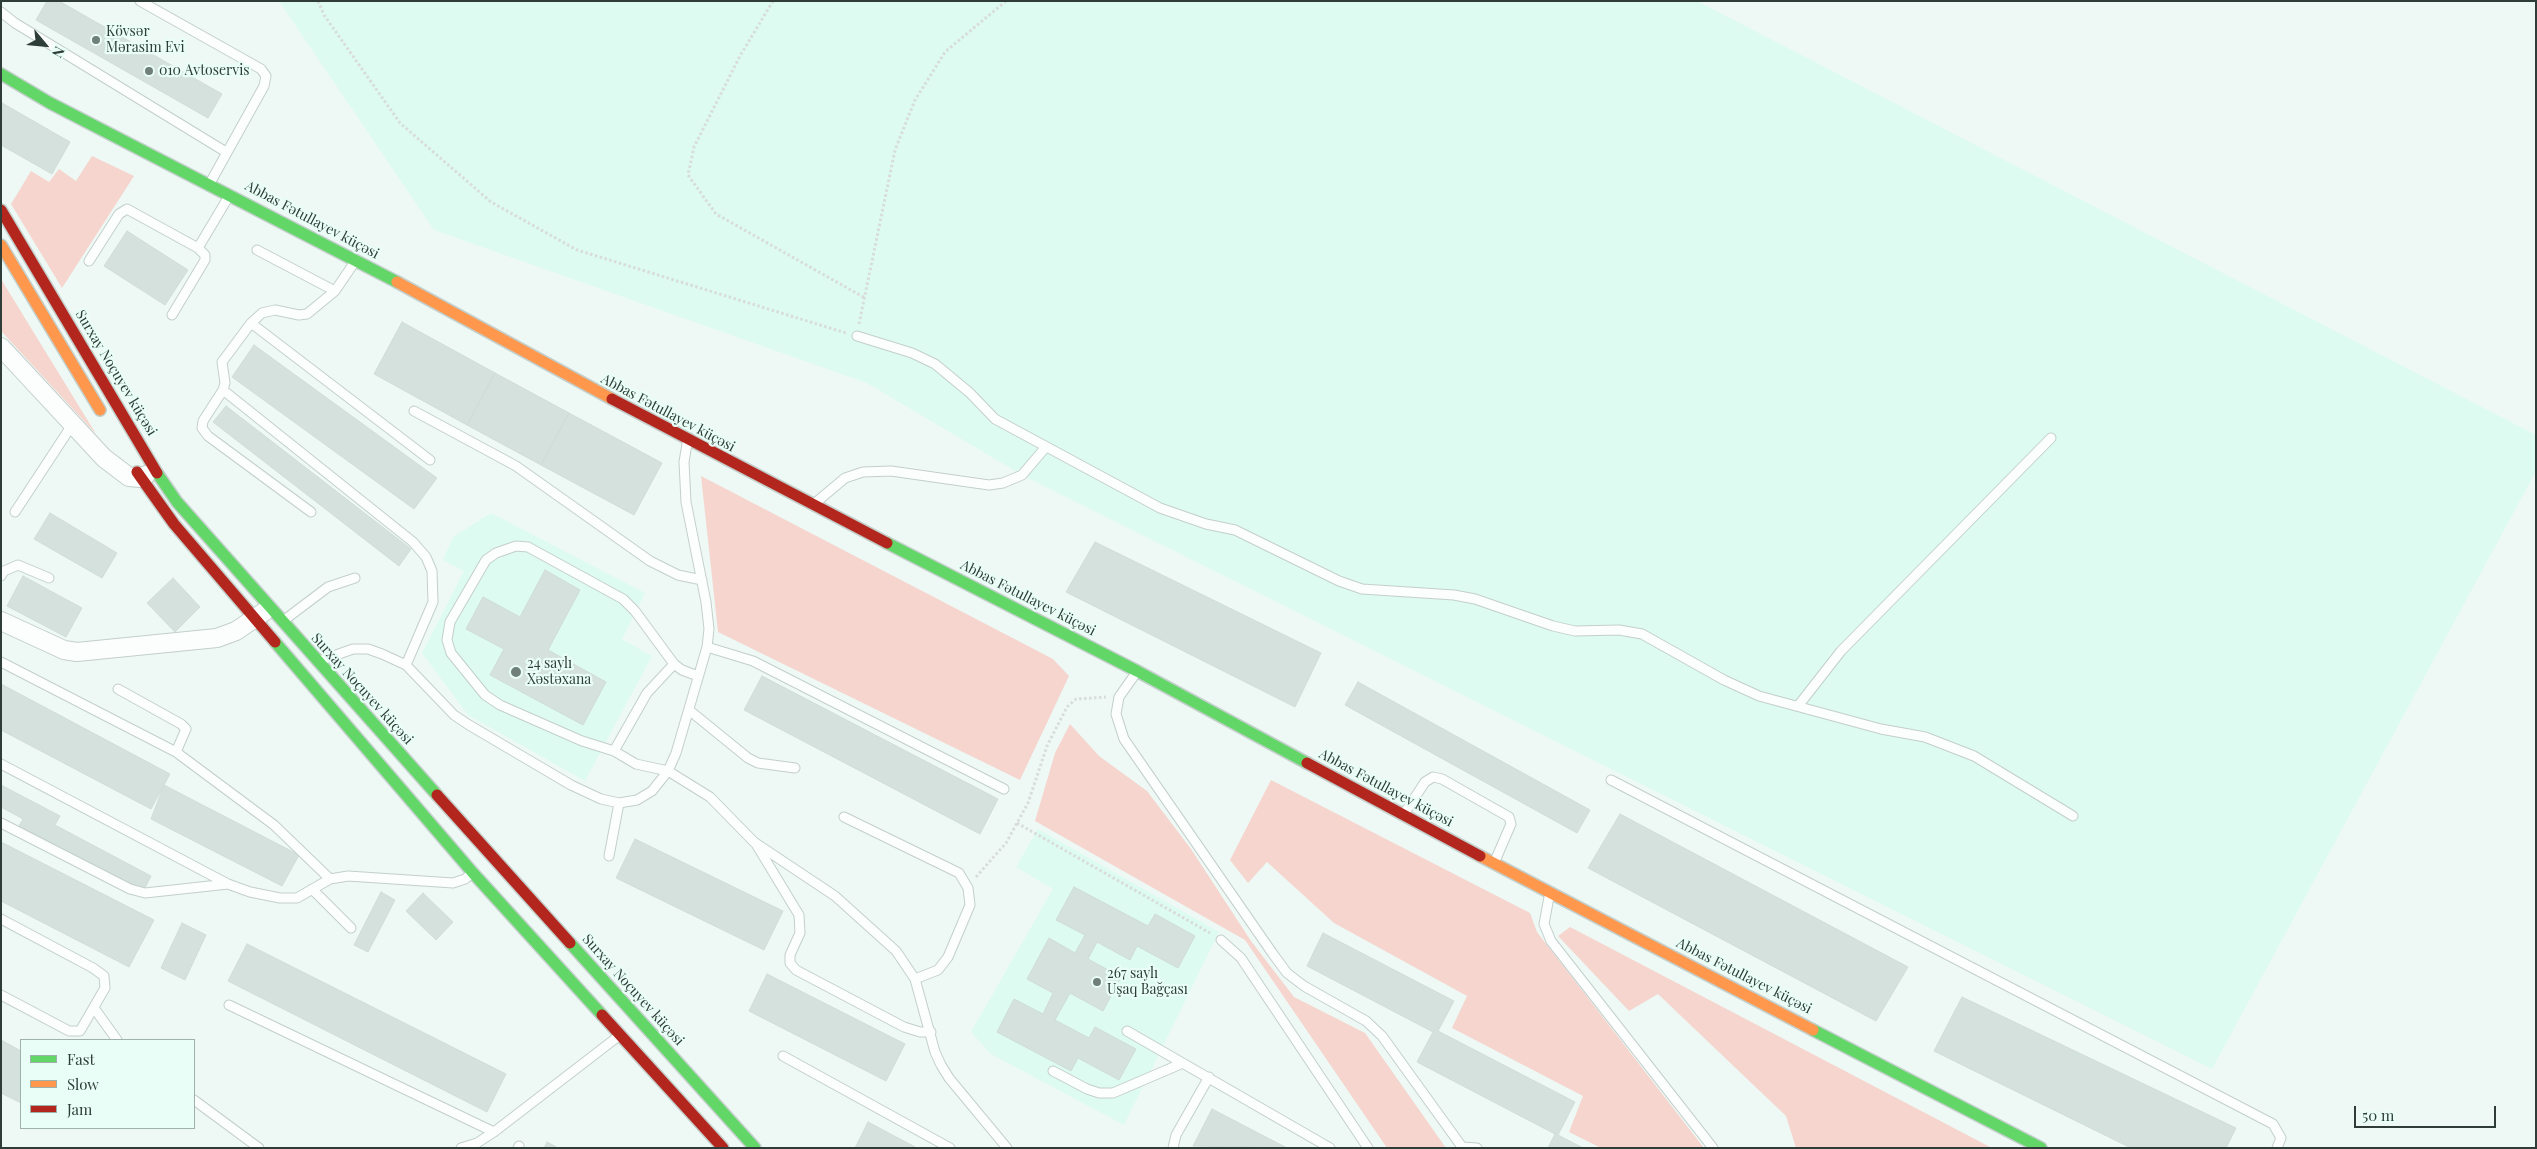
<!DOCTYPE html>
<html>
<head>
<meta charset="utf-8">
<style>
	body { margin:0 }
	#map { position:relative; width:2537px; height:1149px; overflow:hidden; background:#eef9f5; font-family:"Playfair Display",serif }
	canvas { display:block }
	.frame { position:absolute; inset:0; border:2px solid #2e3d37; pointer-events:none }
	.legend { position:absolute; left:20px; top:1039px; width:175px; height:90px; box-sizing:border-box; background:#e9fef6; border:1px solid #9eb1aa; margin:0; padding:6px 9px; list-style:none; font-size:15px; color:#2e3d37 }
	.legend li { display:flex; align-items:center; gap:10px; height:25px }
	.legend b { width:25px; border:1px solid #9eb1aa }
	.north { position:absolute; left:20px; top:20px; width:50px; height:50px; -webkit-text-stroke:4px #e9fef6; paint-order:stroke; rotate:118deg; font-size:14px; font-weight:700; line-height:20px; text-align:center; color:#2e3d37 }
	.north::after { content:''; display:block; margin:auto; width:18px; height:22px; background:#2e3d37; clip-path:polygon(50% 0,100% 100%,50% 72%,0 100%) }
	.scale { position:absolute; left:2354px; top:1106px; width:142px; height:22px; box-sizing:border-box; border:2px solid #2e3d37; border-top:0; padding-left:6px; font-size:15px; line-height:18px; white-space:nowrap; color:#2e3d37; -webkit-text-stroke:4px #e9fef6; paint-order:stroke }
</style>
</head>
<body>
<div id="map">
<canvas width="2537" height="1149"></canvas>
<div class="frame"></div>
<ul class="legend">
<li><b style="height:6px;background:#63d668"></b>Fast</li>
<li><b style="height:6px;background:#ff974d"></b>Slow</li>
<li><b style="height:6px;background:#b3261e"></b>Jam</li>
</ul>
<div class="north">N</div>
<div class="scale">50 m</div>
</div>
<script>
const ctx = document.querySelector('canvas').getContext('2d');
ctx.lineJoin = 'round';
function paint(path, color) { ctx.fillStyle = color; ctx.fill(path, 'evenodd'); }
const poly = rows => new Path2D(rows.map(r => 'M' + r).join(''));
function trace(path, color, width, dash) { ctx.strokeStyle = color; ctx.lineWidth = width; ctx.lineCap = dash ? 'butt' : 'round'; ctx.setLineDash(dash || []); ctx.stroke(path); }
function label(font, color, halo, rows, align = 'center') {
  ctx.font = font + ' "Playfair Display",serif'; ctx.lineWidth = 4.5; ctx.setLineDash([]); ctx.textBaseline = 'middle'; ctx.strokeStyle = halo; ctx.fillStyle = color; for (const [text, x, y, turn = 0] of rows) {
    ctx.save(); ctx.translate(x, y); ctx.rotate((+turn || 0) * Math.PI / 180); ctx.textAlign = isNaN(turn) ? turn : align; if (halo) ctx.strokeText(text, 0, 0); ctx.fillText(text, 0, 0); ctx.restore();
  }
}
paint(poly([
	[279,1,1697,1,2536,435,2536,471,2212,1069,1022,475,867,383,434,230],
	[491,513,645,593,622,639,652,656,585,781,468,715,422,653,464,571,443,560,453,537],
	[1038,829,1219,932,1124,1125,991,1054,971,1032,1053,889,1016,867]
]), '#ddfbf0');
paint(poly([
	[92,156,134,176,62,288,11,204,31,171,49,182,59,169,76,181],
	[1,279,96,434,1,331],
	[701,476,1053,659,1069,676,1020,780,718,632],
	[1070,724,1099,756,1147,791,1191,849,1251,941,1294,997,1365,1033,1446,1148,1387,1148,1245,940,1035,821,1055,753],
	[1271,780,1530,913,1537,932,1704,1148,1601,1148,1569,1132,1583,1096,1452,1028,1467,996,1334,923,1267,862,1248,883,1230,860],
	[1570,927,1992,1148,1796,1148,1786,1116,1658,994,1629,1011,1558,936]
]), '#f5d5ce');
const building = poly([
	[47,1,59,1,222,94,208,118,36,20,47,1],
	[2,103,70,142,52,174,1,145,2,103],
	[127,231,188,270,165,305,104,266,127,231],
	[402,322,495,373,467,425,374,374,402,322],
	[254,345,437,478,414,509,232,377,254,345],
	[495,373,569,413,541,465,467,425,495,373],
	[226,406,411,549,399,566,213,422,226,406],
	[569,413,662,463,634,515,541,465,569,413],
	[50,513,117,553,102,578,34,539,50,513],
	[1095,542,1321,653,1295,707,1066,592,1095,542],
	[545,570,580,590,548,650,606,682,583,725,490,675,504,649,466,629,483,597,520,617,545,570],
	[23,576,82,608,66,637,7,606,23,576],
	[173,578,200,607,175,632,147,603,173,578],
	[762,676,998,799,980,834,744,710,762,676],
	[1358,682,1590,810,1577,833,1345,705,1358,682],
	[1,684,170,774,151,809,1,730,1,684],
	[1,785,60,816,55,825,151,876,143,892,19,826,23,819,1,807,1,785],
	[164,785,299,855,282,886,151,819,164,785],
	[1620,814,1908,967,1876,1021,1588,868,1620,814],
	[635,839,783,911,764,950,616,878,635,839],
	[1,842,154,920,129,967,1,901,1,842],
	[1074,887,1148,926,1155,914,1195,936,1178,968,1137,946,1130,960,1097,942,1088,959,1121,977,1103,1011,1070,993,1055,1020,1089,1038,1095,1027,1136,1049,1119,1080,1078,1058,1071,1071,997,1032,1014,999,1043,1014,1053,993,1027,979,1049,938,1075,953,1085,935,1056,920,1074,887],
	[381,892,395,900,368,952,354,945,381,892],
	[423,893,453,922,436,940,406,911,423,893],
	[182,923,206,935,185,980,161,968,182,923],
	[1323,933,1454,1001,1438,1031,1575,1102,1558,1135,1583,1148,1548,1148,1555,1134,1417,1062,1433,1032,1307,966,1323,933],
	[247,944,506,1074,487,1112,228,981,247,944],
	[767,974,905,1044,886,1081,749,1011,767,974],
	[1962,997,2236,1128,2226,1148,2131,1148,1934,1051,1962,997],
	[1,1040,21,1051,21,1103,1,1093,1,1040],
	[1212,1109,1287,1148,1193,1146,1212,1109],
	[868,1122,917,1148,855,1148,868,1122],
	[547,1142,558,1148,544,1148,547,1142]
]);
paint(building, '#d4e1dc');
trace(building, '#d0dcd7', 1);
const lane = poly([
	[140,1,261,69,266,76,264,86,210,183],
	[1,12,15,23,226,152],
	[198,248,229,196],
	[257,250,335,291],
	[356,260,335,291,307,314,299,315,275,310,262,313,251,323,222,362,225,383,223,390,413,542,426,557,432,571,433,602,406,665],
	[89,261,119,214,127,209,198,248,205,255,205,260,172,315],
	[251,323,430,460],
	[857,336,912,353,935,364,970,393,995,419,1160,508,1206,524,1235,530,1339,581,1362,589,1454,595,1475,599,1553,626,1575,631,1619,630,1642,634,1724,680,1759,696,1881,729,1925,737,1974,756,2073,816],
	[223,390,203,421,202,428,208,436,311,512],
	[414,411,516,466,650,561,678,575,702,580],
	[814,504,845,478,863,472,891,471,989,485,1003,483,1022,475,1045,448],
	[15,512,72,425],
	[1,576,4,571,18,565,49,578],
	[283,621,328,587,355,578],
	[707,647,753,661,1004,789],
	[319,661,353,649,368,649,382,654,406,665,454,715,469,725,571,785,601,799,619,803,637,800,652,791,668,771,676,753,707,647,709,629,706,602,686,502,684,462,687,444],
	[1,662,176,752,274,825,330,879],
	[1136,673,1119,697,1116,714,1124,739,1273,954,1287,973,1304,986,1366,1021,1382,1036,1462,1147,1477,1148],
	[698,676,682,670,674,664,635,611,623,599,528,547,516,546,496,553,486,560,450,622,447,640,451,653,485,695,500,705,582,741,614,751,636,764,668,771,710,797,754,842,835,896,896,951,915,979,935,1052,941,1065,949,1078,1007,1148],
	[118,689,181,724,186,729,176,752],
	[1798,706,1841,651,2051,438],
	[689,710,748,758,758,763,795,768],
	[614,751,647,693,674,664],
	[1,764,228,884,250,892,280,898,297,898,330,879,348,876,453,883,465,879,471,874],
	[1611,780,2273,1124,2281,1138,2277,1148],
	[1404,814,1425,782,1433,777,1442,779,1509,817,1511,824,1495,861],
	[844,817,959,873,968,888,970,905,948,957,938,970,915,979],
	[1,823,130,889,145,893,228,884],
	[756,844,799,915,800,933,790,955,790,963,796,970,904,1027,920,1032,931,1032],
	[609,856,619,803],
	[312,889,351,928],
	[1549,897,1544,924,1551,941,1713,1148],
	[1,919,93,968,104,976,105,988,80,1031,69,1031,1,995],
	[1221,940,1241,958,1368,1148],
	[229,1005,494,1132],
	[94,1008,117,1040],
	[1127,1031,1330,1148],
	[783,1056,950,1148],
	[1053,1071,1087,1089,1099,1093,1113,1093,1183,1063],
	[194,1100,259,1148],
	[461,1148,477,1143,494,1132,620,1035],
	[518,1148,519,1146],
	[1173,1148,1176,1135,1209,1077]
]);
const street = poly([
	[1,347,104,458,129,477,140,478,146,475],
	[1,621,64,650,77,652,217,638,236,631,264,612]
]);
const fast = poly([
	[1,74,50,103,397,282],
	[157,473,177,502,437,795],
	[887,543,1137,671,1307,763],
	[275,642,473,873,602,1015],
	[570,943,755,1148],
	[1813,1030,2041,1148]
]);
const slow = poly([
	[1,245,100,410],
	[397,282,612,399],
	[1480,856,1813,1030]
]);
const jam = poly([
	[1,210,157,473],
	[612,399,887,543],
	[137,472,174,524,275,642],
	[1307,763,1480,856],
	[437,795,570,943],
	[602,1015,723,1148]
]);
trace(lane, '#c3cfcb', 11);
trace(street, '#c3cfcb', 20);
trace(fast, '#c3cfcb', 14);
trace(slow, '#c3cfcb', 14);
trace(jam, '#c3cfcb', 14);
trace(poly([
	[318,1,324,15,400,123,491,202,577,250,846,333],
	[773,1,740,56,694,147,688,175,716,214,865,298],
	[859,324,895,150,915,100,945,52,1006,1],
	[1017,823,1210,933],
	[976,877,1006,843,1028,803,1047,746,1067,707,1076,699,1106,697]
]), '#d8dcdb', 3, [2.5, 2.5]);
trace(lane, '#fcfefe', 9);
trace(street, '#fcfefe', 18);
trace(fast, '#63d668', 11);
trace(slow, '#ff974d', 11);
trace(jam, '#b3261e', 11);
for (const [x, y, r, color] of [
	[96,40,5,"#717f7a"],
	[149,71,5,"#717f7a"],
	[516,672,6,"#717f7a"],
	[1097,982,5,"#717f7a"]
]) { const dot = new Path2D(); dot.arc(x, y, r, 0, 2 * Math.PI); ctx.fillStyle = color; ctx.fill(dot); trace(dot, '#e9fef6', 2); }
label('14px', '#2e3d37', '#e9fef6', [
	["Kövsər",106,32],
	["Mərasim Evi",106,48],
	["010 Avtoservis",159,71],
	["24 saylı",527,664],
	["Xəstəxana",527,680],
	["267 saylı",1107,974],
	["Uşaq Bağçası",1107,990]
], 'left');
label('14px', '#2e3d37', '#e9fef6', [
	["Abbas Fətullayev küçəsi",312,220,28],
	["Surxay Noçuyev küçəsi",116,373,59],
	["Abbas Fətullayev küçəsi",668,413,28],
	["Abbas Fətullayev küçəsi",1028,598,27],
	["Surxay Noçuyev küçəsi",362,689,48],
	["Abbas Fətullayev küçəsi",1386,788,28],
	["Abbas Fətullayev küçəsi",1744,976,27],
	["Surxay Noçuyev küçəsi",633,990,48]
]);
</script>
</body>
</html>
